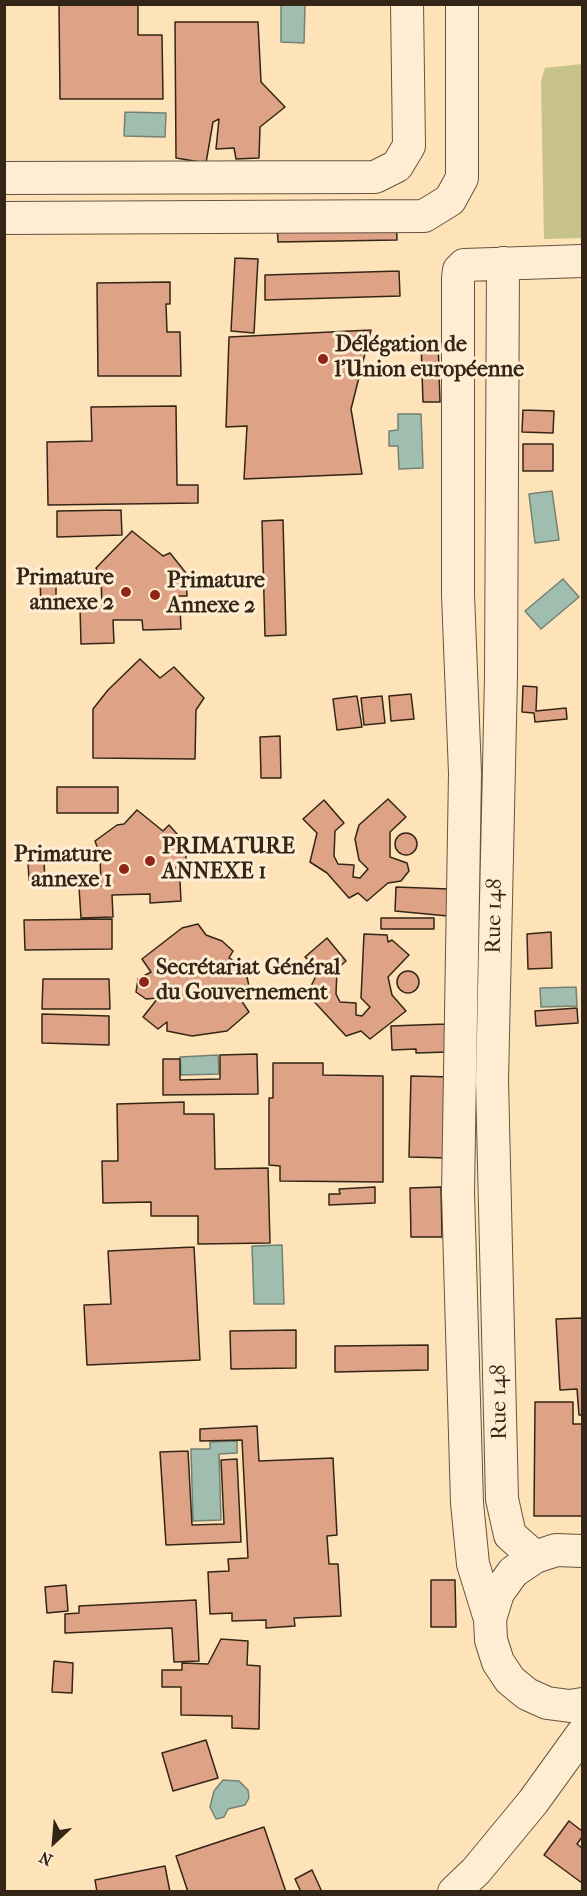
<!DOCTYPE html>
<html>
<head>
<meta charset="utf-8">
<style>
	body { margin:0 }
	#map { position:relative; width:587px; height:1896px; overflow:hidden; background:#fee3b9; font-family:"IM FELL French Canon",serif }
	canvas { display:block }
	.frame { position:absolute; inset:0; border:6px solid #332616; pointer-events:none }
	.north { position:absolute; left:24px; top:1812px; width:60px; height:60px; -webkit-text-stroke:4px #feedd2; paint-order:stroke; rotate:206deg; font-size:16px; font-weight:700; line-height:24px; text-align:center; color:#332616 }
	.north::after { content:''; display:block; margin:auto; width:21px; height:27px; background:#332616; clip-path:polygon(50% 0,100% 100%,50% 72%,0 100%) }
</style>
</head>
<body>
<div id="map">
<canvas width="587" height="1896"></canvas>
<div class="frame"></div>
<div class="north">N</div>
</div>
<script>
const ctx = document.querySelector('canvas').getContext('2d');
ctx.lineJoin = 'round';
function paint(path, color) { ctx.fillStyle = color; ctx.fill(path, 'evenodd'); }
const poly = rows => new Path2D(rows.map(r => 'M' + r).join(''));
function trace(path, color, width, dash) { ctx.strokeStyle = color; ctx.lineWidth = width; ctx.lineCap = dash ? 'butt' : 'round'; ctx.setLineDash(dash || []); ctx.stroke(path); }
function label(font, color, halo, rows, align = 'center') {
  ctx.font = font + ' "IM FELL French Canon",serif'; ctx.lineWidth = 6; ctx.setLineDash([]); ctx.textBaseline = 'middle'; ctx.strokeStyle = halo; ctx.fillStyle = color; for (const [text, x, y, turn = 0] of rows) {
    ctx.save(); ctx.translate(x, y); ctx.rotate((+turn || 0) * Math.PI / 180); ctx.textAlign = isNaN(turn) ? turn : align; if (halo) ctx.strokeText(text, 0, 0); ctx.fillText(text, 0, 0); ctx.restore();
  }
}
paint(poly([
	[582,64,582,238,544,239,541,81,545,68]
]), '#c7c18a');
const water = poly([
	[281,5,305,5,304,43,281,42,281,5],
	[125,112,166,113,165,137,124,136,125,112],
	[398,414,421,414,423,468,399,469,398,446,389,446,389,431,398,430,398,414],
	[552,491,559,540,535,543,529,494,552,491],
	[563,579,579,597,541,629,525,611,563,579],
	[576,987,577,1006,541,1007,540,988,576,987],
	[218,1055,219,1074,181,1075,180,1057,218,1055],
	[282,1245,284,1304,254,1304,252,1246,282,1245],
	[237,1441,237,1453,219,1454,221,1520,193,1521,191,1449,210,1449,210,1442,237,1441],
	[223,1780,239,1781,248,1790,249,1798,245,1805,228,1809,224,1817,216,1819,210,1807,214,1791,223,1780]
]);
paint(water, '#a0beb0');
trace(water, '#748172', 1.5);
const building = poly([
	[59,4,138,4,138,35,162,35,163,99,60,99,59,4],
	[175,22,258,22,261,82,285,107,260,127,259,158,236,159,234,148,216,149,219,119,213,122,206,163,176,158,175,22],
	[396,220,397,240,278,242,277,223,396,220],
	[235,258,258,259,254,333,231,331,235,258],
	[399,271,400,296,265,300,265,275,399,271],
	[170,282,170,304,166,304,167,332,180,332,181,376,98,376,97,283,170,282],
	[371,330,351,409,362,474,244,479,247,426,226,427,229,337,371,330],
	[421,341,438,341,440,402,423,402,421,341],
	[176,406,177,485,198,485,198,503,48,505,47,442,92,441,91,407,176,406],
	[523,410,554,411,553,433,522,432,523,410],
	[523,444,553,444,553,471,523,471,523,444],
	[121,510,122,535,57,537,57,511,121,510],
	[283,520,286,635,265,636,262,521,283,520],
	[132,531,163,556,170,553,186,573,187,596,176,596,176,607,180,607,181,629,143,630,142,620,113,620,114,643,81,644,80,608,102,608,101,576,96,568,132,531],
	[40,579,56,580,56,605,41,606,40,579],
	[140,659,160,678,174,667,204,698,196,710,195,759,93,758,93,709,108,690,140,659],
	[523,686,537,687,536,711,566,708,567,719,535,722,534,713,522,712,523,686],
	[411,694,414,719,391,721,389,696,411,694],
	[357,696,362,727,337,730,333,699,357,696],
	[382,696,385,723,364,725,361,698,382,696],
	[280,736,281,778,261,778,260,737,280,736],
	[57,787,118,787,118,813,57,813,57,787],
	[388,799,406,817,390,832,390,857,407,863,409,871,401,881,388,883,367,901,358,893,349,898,327,873,310,862,317,833,303,819,324,800,344,823,335,831,334,856,338,864,354,865,353,877,360,878,368,869,359,860,355,839,359,825,388,799],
	[137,810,163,831,169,825,186,844,186,868,175,868,175,881,180,881,181,901,150,903,150,894,112,895,113,917,81,918,79,887,101,886,100,855,95,841,117,825,124,824,137,810],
	'395 844a11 11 0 1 1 22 0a11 11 0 1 1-22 0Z',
	[44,861,45,880,29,880,28,862,44,861],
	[396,887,449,889,448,916,395,911,396,887],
	[381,918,434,918,434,929,381,929,381,918],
	[112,919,112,949,25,950,24,920,112,919],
	[198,924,206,935,222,941,233,951,229,958,245,968,249,986,242,991,241,1000,249,1012,227,1031,192,1036,167,1031,167,1022,158,1029,143,1017,158,998,146,999,136,992,138,979,151,972,142,959,182,928,198,924],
	[551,932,552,968,528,969,527,934,551,932],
	[364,934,387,935,388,942,392,940,409,955,388,977,392,995,406,1011,370,1039,361,1031,346,1036,307,994,319,970,305,957,327,938,346,961,337,969,336,994,340,1002,356,1003,356,1015,362,1016,370,1007,361,998,364,934],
	'397 982a11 11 0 1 1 22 0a11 11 0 1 1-22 0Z',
	[43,979,109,979,110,1009,42,1009,43,979],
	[577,1008,578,1023,536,1026,535,1011,577,1008],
	[42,1014,109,1016,109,1045,42,1043,42,1014],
	[445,1024,447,1052,416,1053,416,1049,392,1050,391,1026,445,1024],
	[257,1054,258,1094,163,1095,163,1059,180,1059,180,1080,220,1079,220,1055,257,1054],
	[273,1063,323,1063,323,1075,383,1076,383,1182,280,1181,280,1166,269,1165,269,1098,273,1098,273,1063],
	[411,1076,452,1077,449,1158,409,1157,411,1076],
	[184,1102,184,1114,214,1114,215,1169,268,1168,270,1243,198,1244,198,1216,151,1216,151,1202,103,1203,102,1161,118,1161,117,1104,184,1102],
	[375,1187,375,1203,329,1205,329,1194,340,1194,339,1189,375,1187],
	[441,1187,442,1237,411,1237,410,1188,441,1187],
	[194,1247,200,1360,87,1365,84,1305,111,1304,108,1251,194,1247],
	[582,1318,582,1415,579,1415,577,1389,560,1390,556,1319,582,1318],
	[296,1330,296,1368,231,1369,230,1331,296,1330],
	[428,1345,428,1370,335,1372,335,1346,428,1345],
	[535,1402,573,1402,573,1424,582,1424,582,1516,534,1516,535,1402],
	[257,1426,259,1461,333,1458,337,1535,327,1536,329,1564,338,1564,341,1616,294,1618,295,1626,266,1628,266,1620,232,1621,232,1613,210,1614,208,1572,229,1571,228,1559,248,1558,242,1440,200,1441,200,1429,257,1426],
	[188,1451,192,1525,224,1524,221,1460,237,1459,241,1542,166,1545,160,1452,188,1451],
	[431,1580,455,1580,456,1627,431,1627,431,1580],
	[66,1585,68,1611,47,1613,45,1587,66,1585],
	[196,1600,199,1661,174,1662,172,1628,65,1633,65,1614,79,1613,79,1606,196,1600],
	[221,1639,248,1641,247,1665,260,1666,259,1729,232,1728,232,1716,181,1715,181,1687,162,1687,162,1670,182,1670,182,1663,208,1664,221,1639],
	[54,1661,73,1663,72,1693,52,1692,54,1661],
	[206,1740,218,1778,173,1791,162,1753,206,1740],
	[569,1821,582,1831,582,1837,577,1844,582,1848,582,1883,544,1855,569,1821],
	[264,1827,286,1892,188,1892,176,1856,264,1827],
	[165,1866,170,1892,97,1892,95,1880,165,1866],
	[312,1870,322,1892,301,1892,295,1879,312,1870]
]);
paint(building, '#dea286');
trace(building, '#332616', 1.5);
const minor = poly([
	[4,178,375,177,397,166,409,146,407,4],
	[4,218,424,216,450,200,462,178,462,4],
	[503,263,501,676,492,1081,502,1499,510,1535,535,1557],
	[582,1551,556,1550,535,1557,513,1572,498,1593,490,1619,491,1640,498,1662,510,1680,527,1694,547,1703,570,1706,582,1704],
	[490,1619,473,1564,467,1503,458,1193,465,773,458,595,458,278,459,270,464,265,582,261],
	[454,1892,476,1871,533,1802,582,1734]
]);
trace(minor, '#66553f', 34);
trace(minor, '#feedd2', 32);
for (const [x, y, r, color] of [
	[323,359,6,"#8f2418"],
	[126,592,6,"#8f2418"],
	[155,595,6,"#8f2418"],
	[150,861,6,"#8f2418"],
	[124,869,6,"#8f2418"],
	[144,982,6,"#8f2418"]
]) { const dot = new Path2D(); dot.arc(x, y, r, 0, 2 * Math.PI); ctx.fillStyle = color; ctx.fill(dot); trace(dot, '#feedd2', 2); }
label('bold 22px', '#332616', '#feedd2', [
	["Délégation de",335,346],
	["l'Union européenne",335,371],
	["Primature",114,579,"right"],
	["annexe 2",114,604,"right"],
	["Primature",167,582],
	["Annexe 2",167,607],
	["PRIMATURE",162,848],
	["ANNEXE 1",162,873],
	["Primature",112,856,"right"],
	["annexe 1",112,881,"right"],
	["Secrétariat Général",156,969],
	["du Gouvernement",156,994]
], 'left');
label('22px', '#332616', '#feedd2', [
	["Rue 148",495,916,-89],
	["Rue 148",500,1402,-91]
]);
</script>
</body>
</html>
